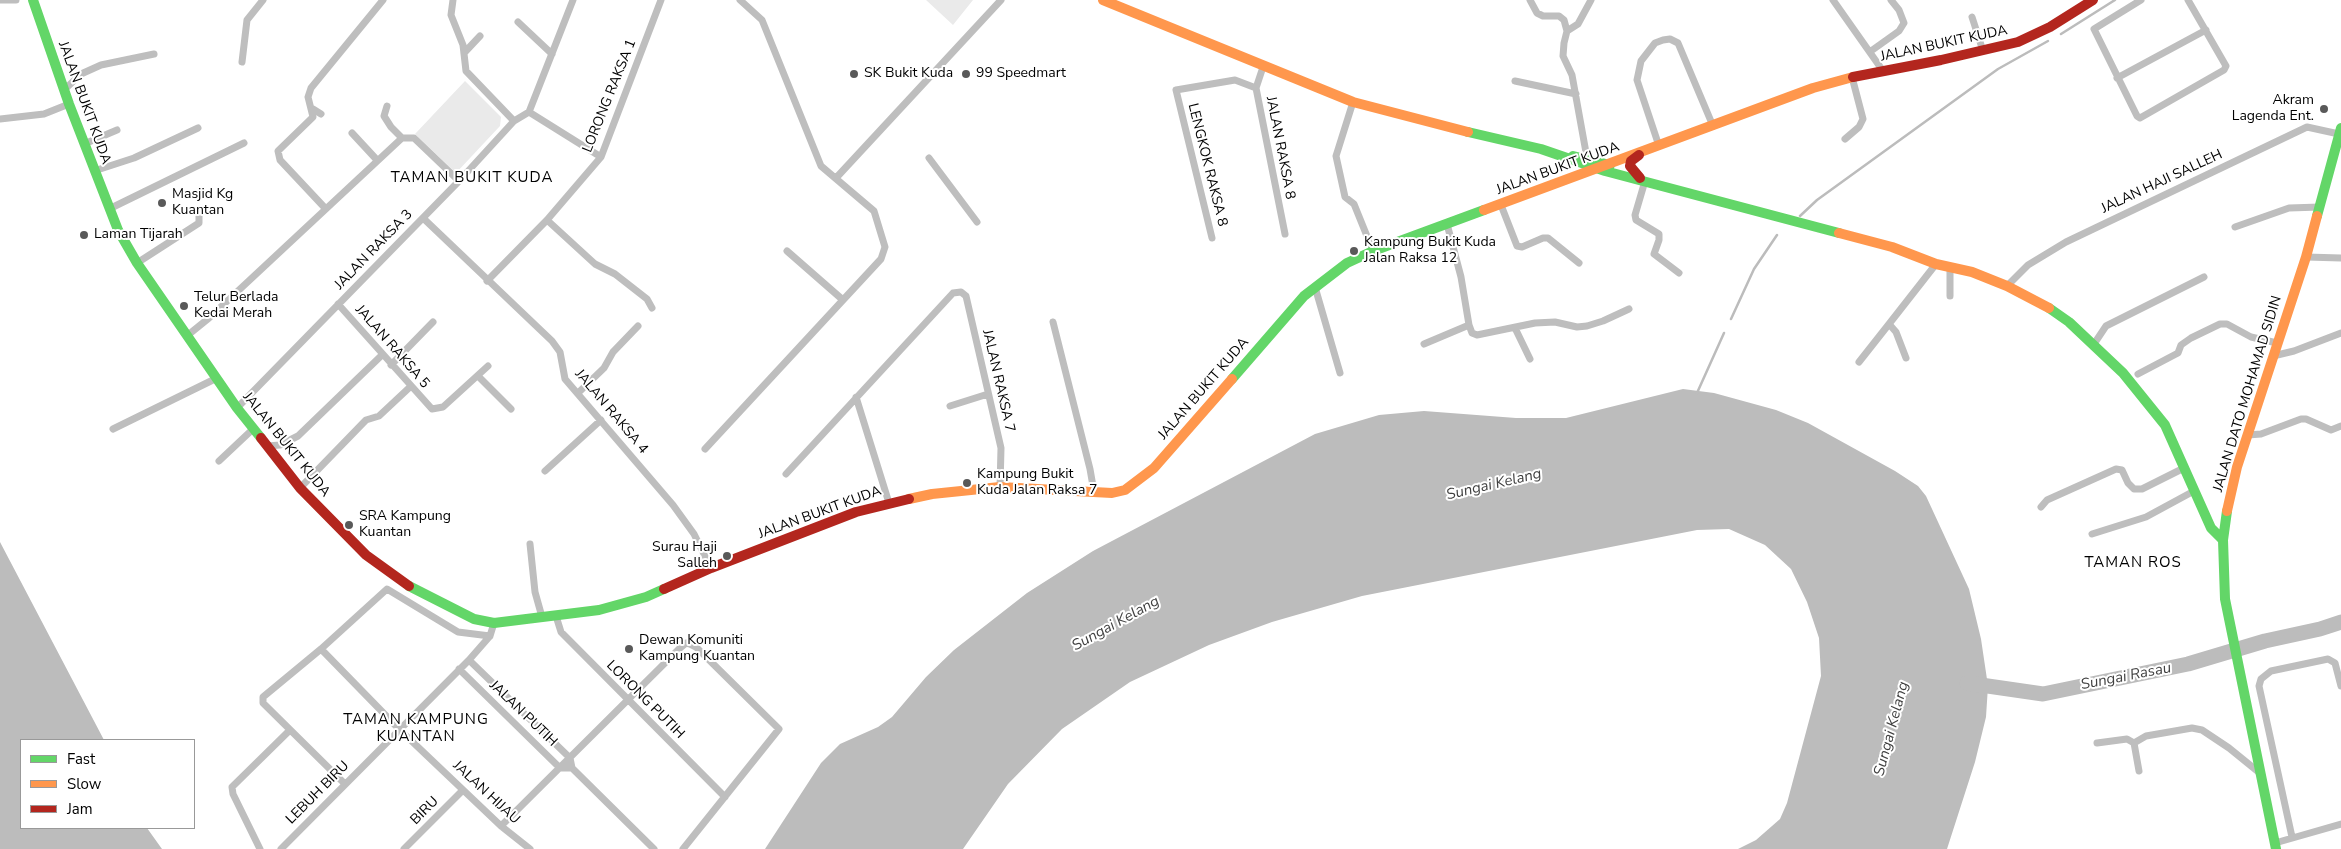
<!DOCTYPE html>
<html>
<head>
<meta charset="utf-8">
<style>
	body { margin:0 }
	#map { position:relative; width:2341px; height:849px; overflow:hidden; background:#fff; font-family:"Nunito Sans",sans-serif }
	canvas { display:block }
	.legend { position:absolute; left:20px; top:739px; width:175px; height:90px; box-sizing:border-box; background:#fff; border:1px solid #999; margin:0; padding:6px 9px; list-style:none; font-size:15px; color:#000 }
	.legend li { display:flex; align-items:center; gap:10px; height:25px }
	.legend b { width:25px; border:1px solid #999 }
</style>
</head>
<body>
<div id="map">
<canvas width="2341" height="849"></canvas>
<ul class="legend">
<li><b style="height:6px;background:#63d668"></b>Fast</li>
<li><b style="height:6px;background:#ff974d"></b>Slow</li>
<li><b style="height:6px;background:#b3261e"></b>Jam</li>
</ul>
</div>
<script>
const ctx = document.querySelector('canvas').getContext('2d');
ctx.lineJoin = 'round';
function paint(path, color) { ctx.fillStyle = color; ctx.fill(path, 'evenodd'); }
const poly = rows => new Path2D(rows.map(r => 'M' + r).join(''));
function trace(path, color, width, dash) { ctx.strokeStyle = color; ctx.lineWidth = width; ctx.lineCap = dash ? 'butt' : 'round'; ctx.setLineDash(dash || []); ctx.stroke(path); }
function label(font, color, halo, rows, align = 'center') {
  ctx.font = font + ' "Nunito Sans",sans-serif'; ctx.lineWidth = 4; ctx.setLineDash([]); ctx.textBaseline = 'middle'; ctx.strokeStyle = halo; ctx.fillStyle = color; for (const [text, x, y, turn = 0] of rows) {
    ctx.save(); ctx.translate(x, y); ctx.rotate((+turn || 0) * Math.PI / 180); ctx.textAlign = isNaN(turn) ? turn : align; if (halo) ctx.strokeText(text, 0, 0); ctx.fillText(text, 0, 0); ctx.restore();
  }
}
paint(poly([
	[926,0,973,0,953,25],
	[465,81,501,117,500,126,456,173,415,134]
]), '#eaeaea');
paint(poly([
	[1683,389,1714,393,1776,410,1808,423,1895,471,1918,486,1926,496,1969,589,1981,639,1988,686,1986,717,1975,762,1947,849,1738,849,1756,840,1780,819,1787,803,1821,676,1819,638,1807,602,1791,569,1765,545,1729,529,1697,530,1362,596,1272,622,1209,645,1130,682,1062,729,1008,784,963,849,765,849,821,763,840,744,878,727,892,717,926,677,954,650,1027,593,1093,551,1315,434,1379,415,1424,411,1516,418,1566,418],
	[0,542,104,740,21,740,21,828,147,828,162,849,0,849]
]), '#bcbcbc');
trace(poly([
	[2061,34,2115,0],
	[1800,216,1817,200,1998,69,2048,41],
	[1731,319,1754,269,1777,235],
	[1697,393,1724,333]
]), '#bcbcbc', 2.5);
trace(poly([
	[1967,683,2043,694,2188,664,2265,641,2320,629,2341,622]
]), '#bcbcbc', 15);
trace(poly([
	[0,0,16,0],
	[453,0,451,15,463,45,466,71,514,121],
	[573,0,529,112,601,157],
	[1530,0,1537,13,1543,16,1559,16,1564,20,1567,31],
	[1833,0,1883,71],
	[2141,0,2094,29,2137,116,2140,118,2224,70,2226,66,2188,0],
	[1972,17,1983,51],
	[518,22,552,54],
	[1871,51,1899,31,1904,23,1899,10,1891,0],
	[464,53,480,36],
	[242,62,247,20,263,0],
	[1263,67,1256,88,1285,234],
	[2117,78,2206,30],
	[1515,81,1576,94],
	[64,90,81,74,101,65,154,54],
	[1353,102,1336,156,1345,197,1354,204,1373,251],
	[387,106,384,116,391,127,402,138],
	[313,109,321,114],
	[0,119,44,114,69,104],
	[352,133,377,160],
	[1845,139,1859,127,1863,119,1852,77],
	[84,144,117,130],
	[1659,146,1637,80,1641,61,1655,43,1663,40,1670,39,1678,43,1713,126],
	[929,158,977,222],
	[1587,158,1572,75,1563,56,1564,43,1567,31,1578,24,1591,0],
	[94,171,134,158,198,128],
	[836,178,1001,0],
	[1645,181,1635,215,1636,220,1659,234,1659,240,1654,254,1679,273],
	[1501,205,1517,246,1522,247,1543,238,1548,238,1579,263],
	[325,208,280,160,278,151,313,117,308,97,311,88,383,0],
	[109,209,244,143],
	[423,218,552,341,560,352,565,379,673,505,694,534,711,568],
	[547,220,595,264,615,274,647,299,652,308],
	[1447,224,1461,277,1469,325,1472,333,1477,335,1535,323,1555,322,1577,327,1587,326,1603,321,1629,309],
	[2235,227,2289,208,2320,207],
	[1212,238,1176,90,1235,80,1256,88],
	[787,251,843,300],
	[2306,257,2341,258],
	[137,263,199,223,199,214],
	[487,281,547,220,601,157,661,0],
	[2007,286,2028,265,2066,242,2307,127,2339,134],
	[1315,287,1340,373],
	[1950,296,1950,267],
	[338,304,432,409,443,407,488,366],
	[1053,322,1090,469,1094,492],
	[1515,328,1530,359],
	[188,335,209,318,402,138,414,138,459,181],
	[1424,344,1469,325],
	[2094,344,2106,326,2204,277],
	[2273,356,2294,351,2341,333],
	[1906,358,1896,332,1889,324,1936,264],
	[1859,362,1889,324],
	[391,365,433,322],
	[2138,374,2178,353,2181,345,2191,338,2220,324,2227,324,2251,337,2277,343],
	[478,376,511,409],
	[578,393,604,368,613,352,638,326],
	[856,397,889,503],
	[950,406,988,394],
	[237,408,459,181,514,121,529,112],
	[113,429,217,378],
	[2248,435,2261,434,2301,419,2306,419,2331,430,2341,426],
	[267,446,280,445,298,436,382,355],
	[705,449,881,259,885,247,874,211,821,166,762,20,740,0],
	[219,461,253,429],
	[545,471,601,420],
	[786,474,953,293,961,292,966,296,1001,448,1000,487],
	[300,488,366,420,379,416,410,387],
	[2041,507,2047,500,2116,469,2122,470,2128,483,2134,489,2142,489,2184,468],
	[2092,534,2146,517,2194,491],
	[530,544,535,592,542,617],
	[556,616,561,632,725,797],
	[321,649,399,729,501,826,530,849],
	[469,660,570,758,572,768,654,849],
	[459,669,560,768,572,768],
	[2097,743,2127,739,2134,743],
	[2139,771,2134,743,2146,736,2192,728,2202,730,2229,748,2261,774],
	[345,784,263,703,263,697,321,649,387,589,458,632,490,636],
	[501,826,680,648,686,643,690,644,696,647,779,729,683,849],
	[2292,837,2259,686,2261,679,2271,671,2328,659,2335,663,2341,686],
	[2275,843,2341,824],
	[260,849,233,794,232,787,290,730],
	[281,849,469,660,490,636,494,623],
	[404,849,463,790]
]), '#bebebe', 7);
trace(poly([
	[33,0,69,104,118,230,137,263,237,408,261,438],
	[1468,132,1541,149,1605,171,1839,233],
	[1573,156,1610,165],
	[2317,216,2341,128],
	[2049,308,2069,322,2123,373,2165,425,2211,528,2223,540],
	[1232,379,1304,296,1347,263,1373,251,1484,210],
	[2227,511,2223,540,2225,599,2276,849],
	[409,586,474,619,494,623,599,610,646,597,664,589]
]), '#63d668', 10);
trace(poly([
	[1103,0,1353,102,1468,132],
	[1484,210,1813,88,1853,77],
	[1839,233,1892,247,1936,264,1972,272,2007,286,2049,308],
	[909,499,932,494,1000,487,1112,493,1125,490,1154,468,1232,379],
	[2227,511,2237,467,2306,257,2317,216]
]), '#ff974d', 10);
trace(poly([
	[1853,77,1941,60,2018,42,2050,27,2093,0],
	[1639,155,1631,161,1630,166,1640,178],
	[261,438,300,488,366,555,409,586],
	[664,589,711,568,856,512,909,499]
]), '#b3261e', 10);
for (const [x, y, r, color] of [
	[854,74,5,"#595959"],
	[966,74,5,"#595959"],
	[2324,109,5,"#595959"],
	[162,203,5,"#595959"],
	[84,235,5,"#595959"],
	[1354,251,5,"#595959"],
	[184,306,5,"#595959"],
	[967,483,5,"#595959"],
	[349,525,5,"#595959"],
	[727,556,5,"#595959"],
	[629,649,5,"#595959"]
]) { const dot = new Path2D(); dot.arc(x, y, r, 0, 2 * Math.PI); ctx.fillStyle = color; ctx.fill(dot); trace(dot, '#fff', 2); }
label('14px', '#000', '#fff', [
	["JALAN BUKIT KUDA",1944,44,-12],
	["LORONG RAKSA 1",610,96,-68],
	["JALAN BUKIT KUDA",84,103,70],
	["JALAN RAKSA 8",1280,148,79],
	["LENGKOK RAKSA 8",1207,165,76],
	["JALAN BUKIT KUDA",1558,169,-20],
	["JALAN HAJI SALLEH",2162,182,-25],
	["JALAN RAKSA 3",374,250,-46],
	["JALAN RAKSA 5",392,347,49],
	["JALAN RAKSA 7",998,381,77],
	["JALAN BUKIT KUDA",1204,389,-49],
	["JALAN DATO MOHAMAD SIDIN",2248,394,-73],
	["JALAN RAKSA 4",611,412,50],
	["JALAN BUKIT KUDA",286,445,51],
	["JALAN BUKIT KUDA",820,513,-20],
	["LORONG PUTIH",645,700,45],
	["JALAN PUTIH",523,714,44],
	["LEBUH BIRU",318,793,-45],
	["JALAN HIJAU",486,793,43],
	["BIRU",425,811,-45]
]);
label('14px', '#000', '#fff', [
	["SK Bukit Kuda",864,74],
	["99 Speedmart",976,74],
	["Akram",2314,101,"right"],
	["Lagenda Ent.",2314,117,"right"],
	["Masjid Kg",172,195],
	["Kuantan",172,211],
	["Laman Tijarah",94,235],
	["Kampung Bukit Kuda",1364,243],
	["Jalan Raksa 12",1364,259],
	["Telur Berlada",194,298],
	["Kedai Merah",194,314],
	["Kampung Bukit",977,475],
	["Kuda Jalan Raksa 7",977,491],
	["SRA Kampung",359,517],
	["Kuantan",359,533],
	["Surau Haji",717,548,"right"],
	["Salleh",717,564,"right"],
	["Dewan Komuniti",639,641],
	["Kampung Kuantan",639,657]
], 'left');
ctx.letterSpacing = '1px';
label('15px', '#000', '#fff', [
	["TAMAN BUKIT KUDA",472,178],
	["TAMAN ROS",2133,563],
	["TAMAN KAMPUNG",416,720],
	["KUANTAN",416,737]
]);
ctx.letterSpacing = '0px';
label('italic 15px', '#404040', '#fff', [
	["Sungai Kelang",1494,485,-13],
	["Sungai Kelang",1116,624,-29],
	["Sungai Rasau",2126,677,-11],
	["Sungai Kelang",1892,729,-75]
]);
</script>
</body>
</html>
